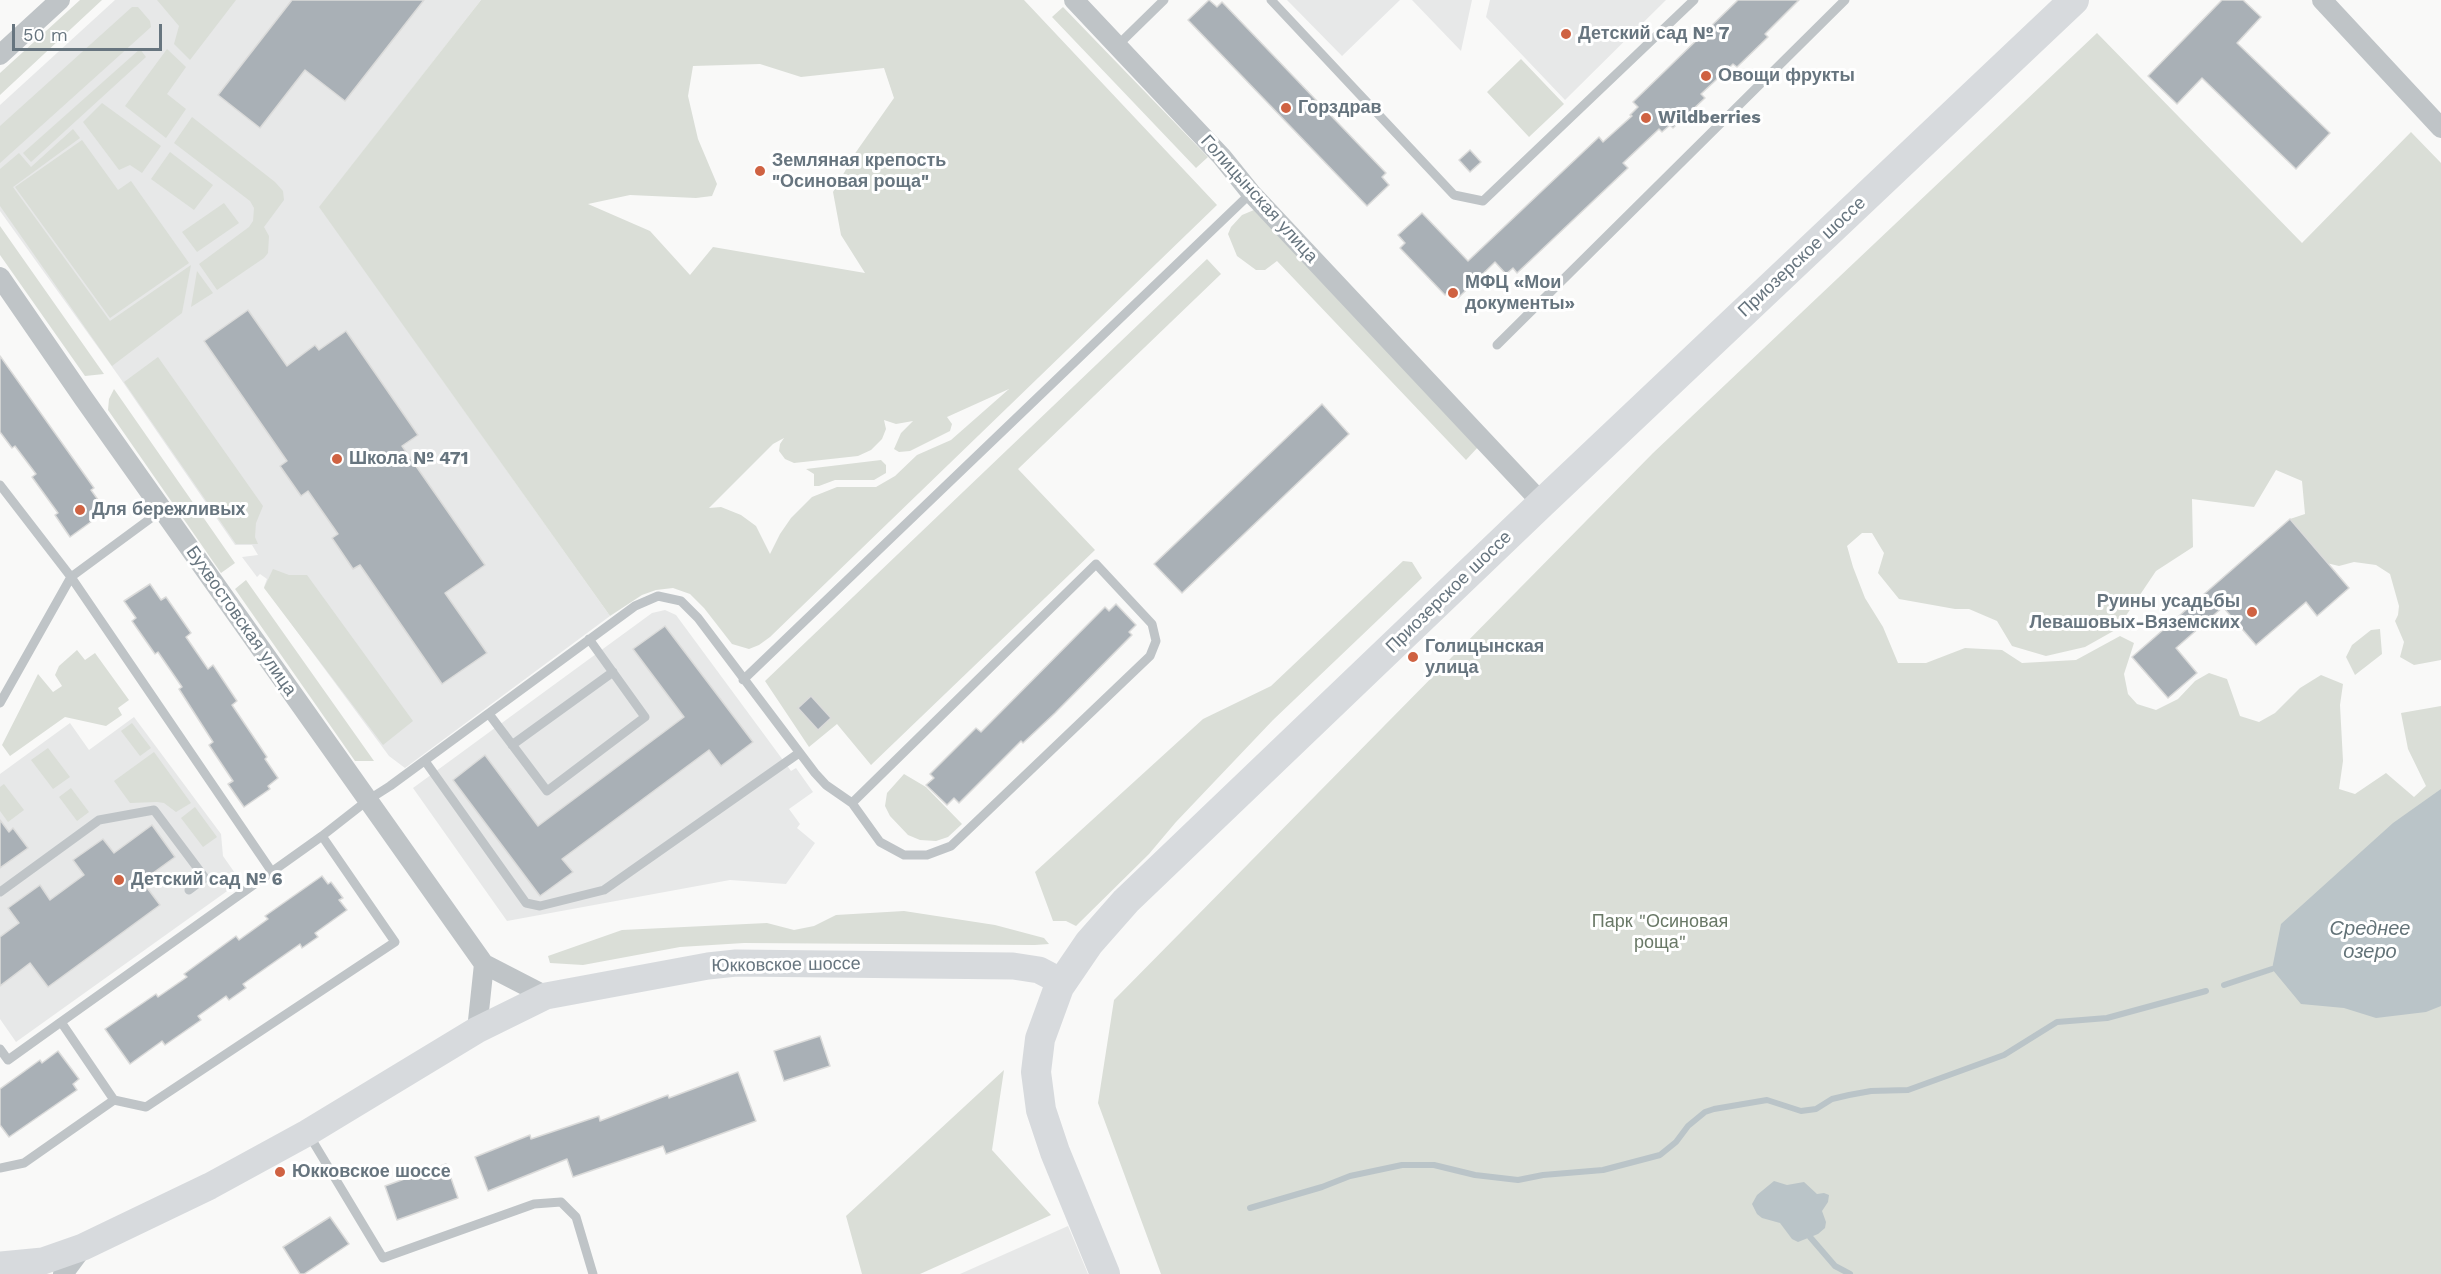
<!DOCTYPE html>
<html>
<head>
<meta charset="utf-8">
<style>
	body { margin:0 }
	#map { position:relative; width:2441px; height:1274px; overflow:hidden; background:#f9f9f8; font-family:"Work Sans",sans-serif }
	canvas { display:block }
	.scale { position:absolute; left:12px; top:24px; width:150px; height:27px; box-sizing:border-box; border:3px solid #67757f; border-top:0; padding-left:8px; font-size:18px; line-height:21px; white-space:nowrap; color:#67757f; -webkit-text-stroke:4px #fff; paint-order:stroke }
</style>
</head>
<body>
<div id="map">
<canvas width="2441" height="1274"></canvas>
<div class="scale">50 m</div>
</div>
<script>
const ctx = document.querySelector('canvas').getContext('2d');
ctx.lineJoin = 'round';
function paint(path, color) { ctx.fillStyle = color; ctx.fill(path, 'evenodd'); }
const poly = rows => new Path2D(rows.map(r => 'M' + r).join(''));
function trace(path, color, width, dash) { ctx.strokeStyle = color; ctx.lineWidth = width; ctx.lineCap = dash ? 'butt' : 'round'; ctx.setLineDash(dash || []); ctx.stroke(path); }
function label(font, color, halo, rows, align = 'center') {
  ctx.font = font + ' "Work Sans",sans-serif'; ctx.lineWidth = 6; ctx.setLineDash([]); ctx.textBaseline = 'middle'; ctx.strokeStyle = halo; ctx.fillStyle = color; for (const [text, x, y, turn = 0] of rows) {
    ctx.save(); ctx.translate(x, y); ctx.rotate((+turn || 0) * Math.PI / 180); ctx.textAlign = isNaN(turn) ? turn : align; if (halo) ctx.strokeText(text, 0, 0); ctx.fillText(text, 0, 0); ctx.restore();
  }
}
paint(poly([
	[115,0,481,0,320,207,610,616,405,768,389,756,264,587,267,579,260,574,257,577,242,557,258,555,252,545,235,545,118,375,0,211,0,105],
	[1287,0,1400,0,1342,56],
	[1412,0,1472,0,1461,51],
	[1490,0,1666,0,1565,100,1486,17],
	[665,610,676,615,791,771,796,768,813,792,789,809,800,824,797,828,815,843,786,884,730,880,507,921,413,788,652,613],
	[134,717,221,834,223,856,237,876,237,884,16,1042,0,1019,0,774,70,723,89,750],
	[1068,1226,1088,1274,960,1274]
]), '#e7e8e8');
paint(poly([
	[80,0,102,0,0,95,0,73],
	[157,0,236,0,190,60,174,44,179,26],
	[481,0,1024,0,1217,205,770,637,759,645,749,649,732,644,704,608,690,594,673,588,656,590,642,595,610,616,319,207],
	[760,64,801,77,884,68,894,98,856,152,833,192,841,235,865,273,713,247,690,275,650,231,588,204,630,195,696,198,712,196,717,184,698,139,688,96,693,66],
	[1009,389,951,440,917,455,895,476,876,487,837,487,812,497,791,518,780,534,770,554,756,526,741,515,721,507,709,508,773,444,784,438,780,444,779,451,785,459,794,463,858,456,871,450,882,439,886,429,884,420,896,424,913,421,901,433,894,449,899,452,910,451,950,431,952,424,947,417],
	[132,7,138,7,150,21,151,27,0,163,0,126],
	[1063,7,1208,157,1196,168,1052,17],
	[2097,33,2302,243,2411,132,2441,163,2441,660,2414,665,2400,657,2404,642,2395,621,2398,615,2399,606,2390,574,2376,565,2354,562,2339,566,2318,561,2305,546,2290,519,2305,514,2302,481,2276,470,2254,507,2192,499,2193,547,2156,571,2117,629,2085,647,2046,656,2012,646,1997,621,1969,609,1955,609,1899,599,1878,573,1884,553,1872,533,1862,533,1847,546,1853,567,1865,598,1883,627,1898,663,1926,663,1965,648,2002,650,2022,663,2076,660,2120,636,2134,643,2124,674,2128,694,2137,704,2156,710,2178,699,2195,681,2209,673,2227,679,2240,716,2259,722,2275,713,2300,688,2321,675,2343,684,2340,705,2343,761,2339,789,2355,794,2386,773,2414,797,2426,786,2408,749,2401,713,2441,706,2441,1274,1161,1274,1098,1103,1114,1000,1653,453],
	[140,49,146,57,31,162,23,153],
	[167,49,186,67,167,94,186,109,166,138,125,106],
	[1521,59,1564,104,1529,137,1487,92],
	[102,103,161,146,142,173,130,165,119,170,83,122],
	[192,117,275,182,283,191,284,200,264,227,269,236,268,253,264,258,217,290,199,264,249,227,253,221,254,208,250,201,174,143],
	[73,129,80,138,13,187,110,321,191,265,182,313,112,366,0,206,0,169,19,153,31,167],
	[82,140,118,190,131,181,189,263,110,318,15,187],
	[170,152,213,185,194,210,151,179],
	[224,203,239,223,197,252,182,232],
	[1254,210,1479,446,1466,460,1277,261,1265,270,1256,270,1237,256,1228,234,1231,227,1242,215],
	[0,226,104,374,85,376,0,255],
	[1207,259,1221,274,1018,469,1095,550,871,765,837,724,809,747,765,681],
	[811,697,830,718,818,730,798,708],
	[197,271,213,293,191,307],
	[158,357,263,506,256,523,255,537,258,544,236,544,124,382],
	[114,389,235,563,221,573,108,410,109,399],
	[881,460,886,465,886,473,874,480,835,480,819,486,814,486,814,474,806,469],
	[1403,561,1412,562,1422,578,1273,720,1176,822,1149,854,1076,926,1066,921,1053,921,1035,872,1203,719,1271,686],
	[273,569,289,575,307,575,413,721,383,745,264,588],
	[246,580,374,761,355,761,235,589],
	[2380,629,2382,654,2355,675,2346,657,2352,645,2371,630],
	[77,650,85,660,95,653,129,700,118,708,122,715,106,726,65,717,10,756,2,745,38,674,53,692,62,686,55,675,59,666],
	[132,723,151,748,140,756,121,731],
	[48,748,70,777,53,789,31,760],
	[154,752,191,803,176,812,164,803,157,802,130,803,114,781],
	[904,774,926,787,962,824,948,837,936,841,920,840,908,835,890,816,885,806,887,793],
	[4,784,24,810,8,822,0,811,0,787],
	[71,788,89,812,77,821,59,797],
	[195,807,217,837,203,847,181,818],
	[904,911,995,925,1044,938,1049,944,1035,945,744,943,680,947,583,965,550,963,548,956,622,930,767,923,794,930,814,926,836,915],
	[1004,1070,992,1150,1051,1215,920,1274,862,1274,846,1216]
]), '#daded7');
paint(poly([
	[2441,789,2441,1006,2426,1012,2376,1018,2344,1008,2301,1004,2272,969,2281,924,2393,823],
	[1774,1181,1787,1185,1804,1182,1817,1194,1824,1193,1829,1195,1828,1202,1822,1211,1826,1222,1825,1228,1818,1234,1798,1242,1792,1239,1780,1223,1762,1218,1757,1214,1752,1204,1757,1195]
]), '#bac4c8');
trace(poly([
	[2224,985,2272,969],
	[1250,1208,1322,1187,1350,1176,1402,1165,1434,1165,1475,1175,1518,1180,1543,1175,1603,1170,1660,1155,1676,1142,1688,1126,1705,1112,1714,1109,1767,1100,1801,1111,1816,1109,1832,1099,1849,1095,1871,1091,1908,1090,2004,1055,2057,1022,2107,1018,2206,991],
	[1810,1237,1835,1266,1850,1274]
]), '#bac4c8', 6);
const building = poly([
	[292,0,424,0,345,101,305,70,260,128,218,95,292,0],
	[1209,0,1217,7,1222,2,1386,173,1382,177,1389,185,1367,206,1188,20,1209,0],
	[1738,0,1799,0,1765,34,1768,37,1737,67,1733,64,1701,94,1705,98,1673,128,1670,125,1662,132,1659,129,1623,163,1628,168,1517,273,1513,268,1506,274,1495,262,1458,298,1450,290,1445,295,1400,248,1405,243,1398,235,1422,213,1468,261,1599,137,1603,142,1632,116,1630,115,1638,107,1633,102,1738,0],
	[2222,0,2243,0,2261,17,2237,43,2330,133,2296,169,2202,78,2177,104,2148,76,2222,0],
	[1470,150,1481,162,1470,172,1459,160,1470,150],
	[248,310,287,366,315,345,319,350,346,331,418,435,402,446,485,565,445,593,487,653,442,684,360,565,353,569,332,538,338,534,308,491,301,496,280,466,287,461,204,341,248,310],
	[0,356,94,488,91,490,106,511,70,537,55,515,58,513,32,477,36,474,15,446,12,448,0,432,0,356],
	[1322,404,1349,434,1182,593,1154,564,1322,404],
	[2290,519,2349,588,2317,616,2306,602,2256,645,2223,607,2176,648,2197,673,2168,698,2132,657,2290,519],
	[150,584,161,600,166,597,191,633,186,637,208,669,213,665,237,701,232,705,267,757,265,759,278,778,268,786,270,789,244,807,228,784,233,781,209,745,213,742,179,689,182,687,158,652,155,654,132,621,136,618,124,601,150,584],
	[1116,604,1136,625,1129,632,1132,635,1055,713,1023,743,1021,741,959,803,954,798,947,805,926,785,934,778,930,774,976,728,981,732,1105,607,1109,611,1116,604],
	[665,626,753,742,721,766,709,750,562,859,573,872,540,896,453,780,485,755,538,826,684,717,633,649,665,626],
	[811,696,831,718,818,730,798,708,811,696],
	[0,820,9,832,13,828,28,848,0,868,0,820],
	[152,825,175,857,142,881,160,905,48,987,30,963,0,986,0,937,19,923,8,908,40,885,50,900,84,875,73,860,103,839,114,853,152,825],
	[322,876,328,884,331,882,343,898,339,900,347,910,315,933,318,937,302,948,300,944,243,984,246,988,229,1000,226,996,198,1016,201,1020,165,1045,162,1041,130,1064,105,1029,156,994,158,997,187,977,184,974,236,936,239,940,268,919,265,916,322,876],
	[820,1036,830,1066,784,1081,774,1051,820,1036],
	[58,1051,79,1079,73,1084,77,1090,9,1137,0,1125,0,1089,40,1060,42,1063,58,1051],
	[738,1072,756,1121,666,1154,663,1146,573,1177,567,1159,488,1191,475,1157,530,1135,531,1139,599,1116,600,1121,668,1095,669,1098,738,1072],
	[446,1164,458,1198,397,1220,385,1186,446,1164],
	[330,1217,349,1244,304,1274,300,1274,283,1247,330,1217]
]);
paint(building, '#a9b0b6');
trace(building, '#dbdbda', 1.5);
trace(poly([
	[1271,0,1454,195,1483,201,1694,0],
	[1118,45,1164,0],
	[1497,345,1845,0],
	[0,485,71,577,272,872],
	[743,680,1251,193],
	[0,703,71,577,162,510],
	[489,714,547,791,645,717,589,639],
	[512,745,613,672],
	[425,761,526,903,540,906,604,890,799,753],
	[322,836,395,942,146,1107,114,1100,61,1022,322,836,368,800,390,786,635,606,658,596,681,601,698,618,815,773,826,785,852,803,1096,564,1152,624,1156,641,1150,656,951,846,927,855,904,855,880,842,852,803],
	[0,892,99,820,154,810,205,878,189,890],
	[0,1049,8,1060,61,1022],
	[309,1135,383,1258,534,1204,561,1202,576,1217,593,1274],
	[0,1168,24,1163,114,1100]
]), '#bfc4c7', 9);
trace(poly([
	[1074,0,1222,157,1251,193,1542,503],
	[2322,0,2441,128],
	[0,55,60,0],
	[0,277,84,399,484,964,546,996],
	[477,1030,484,964],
	[63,1274,83,1247]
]), '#bfc4c7', 20);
trace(poly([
	[0,1265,43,1261,83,1247,210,1186,307,1133,477,1030,546,996,708,966,736,963,1013,966,1039,970,1062,982]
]), '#d7dadd', 27);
trace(poly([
	[1105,1274,1055,1152,1041,1110,1036,1072,1040,1039,1059,987,1089,943,1126,901,1542,503,2074,0]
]), '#d7dadd', 30);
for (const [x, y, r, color] of [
	[1566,34,6,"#cf6242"],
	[1706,76,6,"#cf6242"],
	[1286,108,6,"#cf6242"],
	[1646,118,6,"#cf6242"],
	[760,171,6,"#cf6242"],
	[1453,293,6,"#cf6242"],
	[337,459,6,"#cf6242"],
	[80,510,6,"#cf6242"],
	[2252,612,6,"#cf6242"],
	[1413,657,6,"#cf6242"],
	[119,880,6,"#cf6242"],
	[280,1172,6,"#cf6242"]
]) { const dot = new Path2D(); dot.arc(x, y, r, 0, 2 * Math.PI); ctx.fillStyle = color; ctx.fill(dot); trace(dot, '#fff', 2); }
label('bold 18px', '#67757f', '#fff', [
	["Детский сад № 7",1578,34],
	["Овощи фрукты",1718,76],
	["Горздрав",1298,108],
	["Wildberries",1658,118],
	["Земляная крепость",772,161],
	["\"Осиновая роща\"",772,182],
	["МФЦ «Мои",1465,283],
	["документы»",1465,304],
	["Школа № 471",349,459],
	["Для бережливых",92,510],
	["Руины усадьбы",2240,602,"right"],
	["Левашовых-Вяземских",2240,623,"right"],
	["Голицынская",1425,647],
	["улица",1425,668],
	["Детский сад № 6",131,880],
	["Юкковское шоссе",292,1172]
], 'left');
label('18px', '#67757f', '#fff', [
	["Голицынская улица",1259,199,48],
	["Приозерское шоссе",1802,257,-43],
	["Приозерское шоссе",1449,592,-44],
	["Бухвостовская улица",241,621,55],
	["Юкковское шоссе",786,965,-1]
]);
label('18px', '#697866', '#fff', [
	["Парк \"Осиновая",1660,922],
	["роща\"",1660,943]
]);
label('italic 20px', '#637378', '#fff', [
	["Среднее",2370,929],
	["озеро",2370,952]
]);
</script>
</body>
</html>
